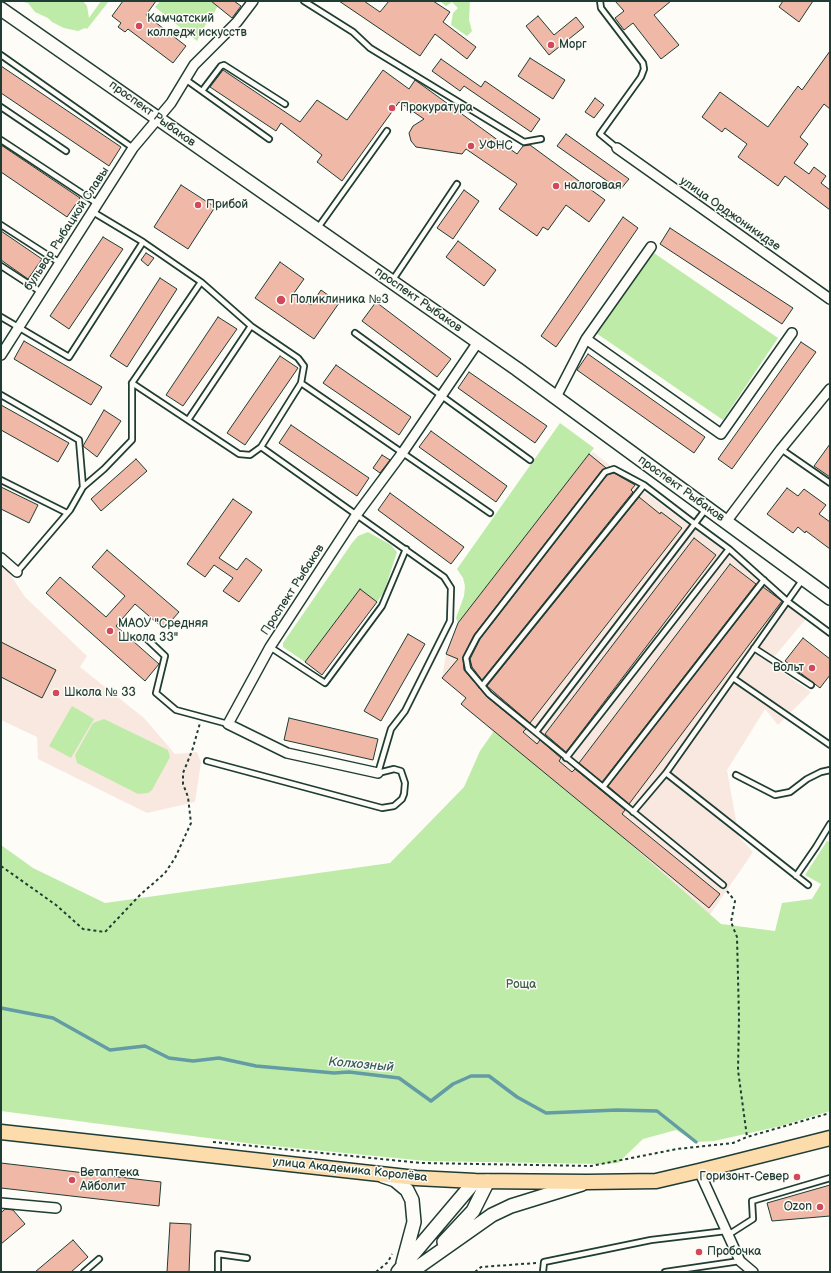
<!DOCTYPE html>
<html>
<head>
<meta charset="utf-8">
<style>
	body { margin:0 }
	#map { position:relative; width:831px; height:1273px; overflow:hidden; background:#fdfcf7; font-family:"Balsamiq Sans",sans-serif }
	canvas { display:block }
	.frame { position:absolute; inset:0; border:2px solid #1f3d34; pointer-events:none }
</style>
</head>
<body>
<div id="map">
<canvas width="831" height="1273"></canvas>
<div class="frame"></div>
</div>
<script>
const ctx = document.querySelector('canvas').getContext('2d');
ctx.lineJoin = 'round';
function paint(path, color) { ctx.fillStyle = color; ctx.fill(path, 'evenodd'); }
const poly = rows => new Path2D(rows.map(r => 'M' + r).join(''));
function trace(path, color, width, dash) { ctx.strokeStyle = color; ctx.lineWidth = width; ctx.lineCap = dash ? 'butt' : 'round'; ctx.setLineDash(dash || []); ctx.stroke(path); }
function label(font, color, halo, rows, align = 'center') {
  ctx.font = font + ' "Balsamiq Sans",sans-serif'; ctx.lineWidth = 3; ctx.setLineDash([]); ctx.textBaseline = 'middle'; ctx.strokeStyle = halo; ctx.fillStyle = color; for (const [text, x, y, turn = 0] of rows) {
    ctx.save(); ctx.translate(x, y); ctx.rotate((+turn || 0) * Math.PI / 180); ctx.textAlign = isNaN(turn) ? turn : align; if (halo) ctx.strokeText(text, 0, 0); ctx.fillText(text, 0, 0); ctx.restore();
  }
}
paint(poly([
	[593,452,635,485,810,614,769,663,811,692,778,725,765,709,727,770,739,837,753,852,707,919,461,704,466,698,442,678,446,654,458,623],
	[1,567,8,571,25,597,87,656,80,667,144,718,175,754,197,752,201,762,195,802,147,813,38,759,37,737,1,720]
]), '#f9e8df');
paint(poly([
	[19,1,83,1,87,6,89,18,101,1,109,1,87,29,85,28,78,31,64,28,52,22,48,18,35,12,28,3],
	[160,1,220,1,213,15,206,13,203,19,207,22,197,41,155,7],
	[440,1,470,1,469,20,472,31,467,36,451,25,453,13,458,8,452,2,446,6],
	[651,251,778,338,723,420,596,333],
	[560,423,594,448,458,623,456,618,464,596,465,586,463,578,457,569],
	[368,532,391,545,397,552,384,592,377,602,360,589,305,662,283,647,283,643,352,543,358,536],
	[72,706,94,719,71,758,49,746],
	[104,719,168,750,170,757,152,790,148,793,138,794,77,763,75,755,93,723],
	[494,731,597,815,721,924,775,931,782,903,812,899,821,884,805,875,827,841,830,842,830,1111,781,1126,714,1141,696,1142,676,1130,643,1139,618,1163,601,1164,426,1161,254,1144,1,1111,1,845,33,868,105,903,390,863,464,787,480,751]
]), '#bfeba9');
trace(poly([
	[1,1008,53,1018,110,1050,145,1046,169,1058,193,1061,219,1058,256,1066,334,1073,349,1072,399,1078,431,1101,453,1084,471,1076,489,1076,517,1097,546,1113,617,1110,657,1111,696,1142]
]), '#639ca5', 3.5);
const building = poly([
	[123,1,156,1,146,15,186,46,173,63,128,29,125,32,118,27,121,23,112,16,123,1],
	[211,1,234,1,241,6,232,18,211,1],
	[339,1,364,1,380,12,389,1,433,1,450,12,443,22,476,47,467,59,435,34,420,56,339,1],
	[615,1,671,1,654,15,679,45,661,59,633,23,624,30,615,18,624,11,615,1],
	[783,1,813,1,799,22,779,7,783,1],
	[538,16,554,35,576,17,584,27,549,55,526,26,538,16],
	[830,51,830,109,824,104,800,137,808,144,794,163,809,174,814,167,826,176,821,183,830,190,830,210,785,176,778,186,738,157,747,144,725,128,722,132,702,117,720,92,768,127,798,86,802,90,830,51],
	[530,58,565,80,553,99,518,76,530,58],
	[441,59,481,87,485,81,540,119,531,132,464,86,460,91,432,71,441,59],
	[1,66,121,147,109,166,1,93,1,66],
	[223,70,300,122,317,100,347,120,383,70,409,89,415,80,517,154,523,146,530,145,605,200,589,222,566,205,548,230,543,227,537,236,499,209,517,184,466,149,462,154,416,147,411,141,409,133,413,126,424,119,399,102,342,181,317,162,322,155,281,123,276,131,210,87,223,70],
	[595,98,604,105,594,118,585,112,595,98],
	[566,134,629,179,620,190,557,146,566,134],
	[1,145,80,198,67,217,1,172,1,145],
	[181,185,215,207,188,249,154,227,181,185],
	[464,190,479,201,453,239,437,228,464,190],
	[623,217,638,228,556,347,541,336,623,217],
	[670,228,793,308,782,324,660,244,670,228],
	[1,231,42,259,28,279,1,260,1,231],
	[103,237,123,249,69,329,50,316,103,237],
	[458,241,496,270,484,286,446,257,458,241],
	[146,253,154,258,148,266,141,260,146,253],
	[280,262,304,279,294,293,311,305,321,290,339,303,314,339,255,298,280,262],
	[160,278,177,289,127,367,110,356,160,278],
	[376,302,451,359,437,377,362,321,376,302],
	[218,317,237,329,183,406,166,395,218,317],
	[24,341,102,387,91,405,14,359,24,341],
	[801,342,816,352,732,469,718,459,801,342],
	[588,354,705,437,694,453,577,370,588,354],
	[280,356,298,368,245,445,227,433,280,356],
	[336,365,411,417,399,435,323,383,336,365],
	[469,372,547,426,535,443,458,388,469,372],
	[1,405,69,443,58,462,1,430,1,405],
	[104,410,121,421,97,457,83,446,104,410],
	[291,425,369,478,357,496,279,443,291,425],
	[431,431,507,486,496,502,419,447,431,431],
	[830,444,830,477,814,466,830,444],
	[589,454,606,468,602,470,474,635,463,657,464,670,487,697,526,729,523,732,537,744,540,740,561,758,559,761,572,772,575,769,625,810,622,814,720,894,709,908,461,704,466,698,442,678,458,659,446,654,458,623,589,454],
	[382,455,390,460,380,473,373,468,382,455],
	[136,459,147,471,101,511,91,499,136,459],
	[614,473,635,485,631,490,633,492,482,680,472,667,470,659,480,639,607,475,614,473],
	[1,487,38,505,29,523,1,509,1,487],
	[787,488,798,496,804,489,826,505,819,514,830,522,830,549,806,531,805,533,798,527,793,533,767,514,787,488],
	[390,493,464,547,451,564,378,510,390,493],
	[639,497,660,514,661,512,682,528,530,723,487,686,639,497],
	[233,499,252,512,219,558,237,570,246,558,262,570,239,602,223,591,233,578,214,565,205,577,187,564,233,499],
	[694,538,716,555,566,752,545,734,694,538],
	[107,550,179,612,164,629,135,604,116,626,159,664,145,681,46,593,60,577,106,617,125,596,92,567,107,550],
	[730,564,756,584,602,782,579,763,730,564],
	[763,587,782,601,629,804,608,786,763,587],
	[360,589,377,602,322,675,305,662,360,589],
	[408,634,425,644,381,721,364,711,408,634],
	[803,638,830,659,830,675,820,688,785,661,803,638],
	[1,642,56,670,42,698,1,677,1,642],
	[289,718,378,739,373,760,284,740,289,718],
	[1,1163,161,1182,159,1206,1,1188,1,1163],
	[830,1185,830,1216,772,1221,767,1203,830,1185],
	[5,1209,13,1210,25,1224,1,1244,1,1213,5,1209],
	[170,1223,191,1224,189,1272,167,1272,170,1223],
	[73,1240,88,1257,71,1272,35,1272,73,1240]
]);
paint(building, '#f0b8a7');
trace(building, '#1f3d34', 1);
const service = poly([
	[304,1,353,32,370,48,524,142,541,139],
	[600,1,601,8,643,63,644,69,641,77,600,134,617,148],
	[1,55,133,148],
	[185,79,269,139],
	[202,91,221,66,224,65,285,104],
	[1,107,66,151],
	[1,140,98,204],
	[93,212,143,242,201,282,251,326,298,358,304,366,301,383],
	[1,225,60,263],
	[317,229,387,131],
	[1,266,41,292],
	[392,281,457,184],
	[201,282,132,383,239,454,250,455,261,447,444,577,451,588,450,621,405,711,391,729,378,773],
	[1,317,69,357,143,242],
	[355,333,530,460],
	[1,395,79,440,83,487],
	[188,420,251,326],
	[261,447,301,383,490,513],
	[781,449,830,483],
	[1,480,67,513],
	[17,572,70,510,83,487,104,469,132,440,132,383],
	[146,638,165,656,156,693,176,710,228,724],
	[270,647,325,683,382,606,406,549],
	[754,648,811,685],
	[733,678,830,745],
	[482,686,644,485],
	[536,732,706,509],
	[566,758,729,549],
	[207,761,382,808,394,806,402,799,404,794,405,783,401,771,394,769,378,773],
	[666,773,808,885],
	[736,775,775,795,790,792,807,779,821,772,830,770],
	[603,787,764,580],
	[633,812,666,773,803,579],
	[796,876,816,847,830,824],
	[723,885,489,694,468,669,466,658,477,637,605,472,614,469,644,485,695,524,729,549,787,601,830,633],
	[728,1235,753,1219,752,1201,830,1178],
	[84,1272,99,1259],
	[218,1272,218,1254,247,1258],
	[543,1272,544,1262,651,1240,726,1231],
	[665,1272,740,1261]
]);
const minor = poly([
	[617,148,830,299],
	[586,339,651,247],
	[1,355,133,148,171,103,194,65,237,22,253,1],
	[556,397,586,339,721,434,792,333],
	[726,522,781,449,830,389],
	[1,558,17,572],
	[378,773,287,753,228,724,270,647,357,514,403,452,478,342],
	[699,1171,740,1261,753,1272],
	[1,1203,56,1208]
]);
const secondary = poly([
	[1,9,517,369,830,598],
	[383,1176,395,1180,407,1190,412,1200,414,1222,403,1263],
	[444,1242,473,1211,488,1181],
	[398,1272,475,1181],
	[411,1272,492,1215,511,1206,582,1184]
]);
const primary = poly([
	[1,1132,416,1178,475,1181,587,1182,656,1181,699,1171,830,1138]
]);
trace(service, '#1f3d34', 8);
trace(minor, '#1f3d34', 12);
trace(secondary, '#1f3d34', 16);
trace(primary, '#1f3d34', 17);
trace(poly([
	[1,866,56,905,83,929,105,932,140,895,165,873,175,858,191,823,188,797,183,784,183,773,192,751,200,723],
	[727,891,735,901,731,922,737,937,739,1018,738,1070,747,1137],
	[213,1142,421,1163,591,1166,677,1149,733,1143,747,1137,830,1113],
	[376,1272,388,1262,392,1254],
	[475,1272,481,1267,536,1263]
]), '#1f3d34', 2, [3, 3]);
trace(service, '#fdfcf7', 4.5);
trace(minor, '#fdfcf7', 9);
trace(secondary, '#fdfcf7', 13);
trace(primary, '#fcdcab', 14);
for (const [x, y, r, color] of [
	[139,26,4,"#d1495b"],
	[551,45,4,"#d1495b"],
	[392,108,4,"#d1495b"],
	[471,146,4,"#d1495b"],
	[556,186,4,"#d1495b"],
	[198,205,4,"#d1495b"],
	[281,300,5,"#d1495b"],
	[110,631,4,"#d1495b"],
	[812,668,4,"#d1495b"],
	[56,693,4,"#d1495b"],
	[797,1177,4,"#d1495b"],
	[72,1180,4,"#d1495b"],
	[820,1207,4,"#d1495b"],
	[699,1252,4,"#d1495b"]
]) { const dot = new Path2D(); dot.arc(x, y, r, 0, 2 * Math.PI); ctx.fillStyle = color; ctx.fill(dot); trace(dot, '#fdfcf7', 1.5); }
label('12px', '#1f3d34', '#fdfcf7', [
	["Камчатский",147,19],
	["колледж искусств",147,33],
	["Морг",559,45],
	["Прокуратура",400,108],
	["УФНС",479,146],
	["налоговая",564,186],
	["Прибой",206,205],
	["Поликлиника №3",290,300],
	["МАОУ \"Средняя",118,624],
	["Школа 33\"",118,638],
	["Вольт",804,668,"right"],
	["Школа № 33",64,693],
	["Ветаптека",80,1173],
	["Айболит",80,1187],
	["Горизонт-Север",789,1177,"right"],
	["Ozon",812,1207,"right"],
	["Пробочка",707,1252]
], 'left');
label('12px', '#1f3d34', '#fdfcf7', [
	["проспект Рыбаков",152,114,36],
	["улица Орджоникидзе",730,214,35],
	["бульвар Рыбацкой Славы",67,229,-57],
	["проспект Рыбаков",418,300,35],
	["проспект Рыбаков",681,489,36],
	["Проспект Рыбаков",293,590,-57],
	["улица Академика Королёва",350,1170,6]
]);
label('12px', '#3f604b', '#fdfcf7', [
	["Роща",521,985]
]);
label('italic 13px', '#365d5a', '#fdfcf7', [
	["Колхозный",361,1065,5]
]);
</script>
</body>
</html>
